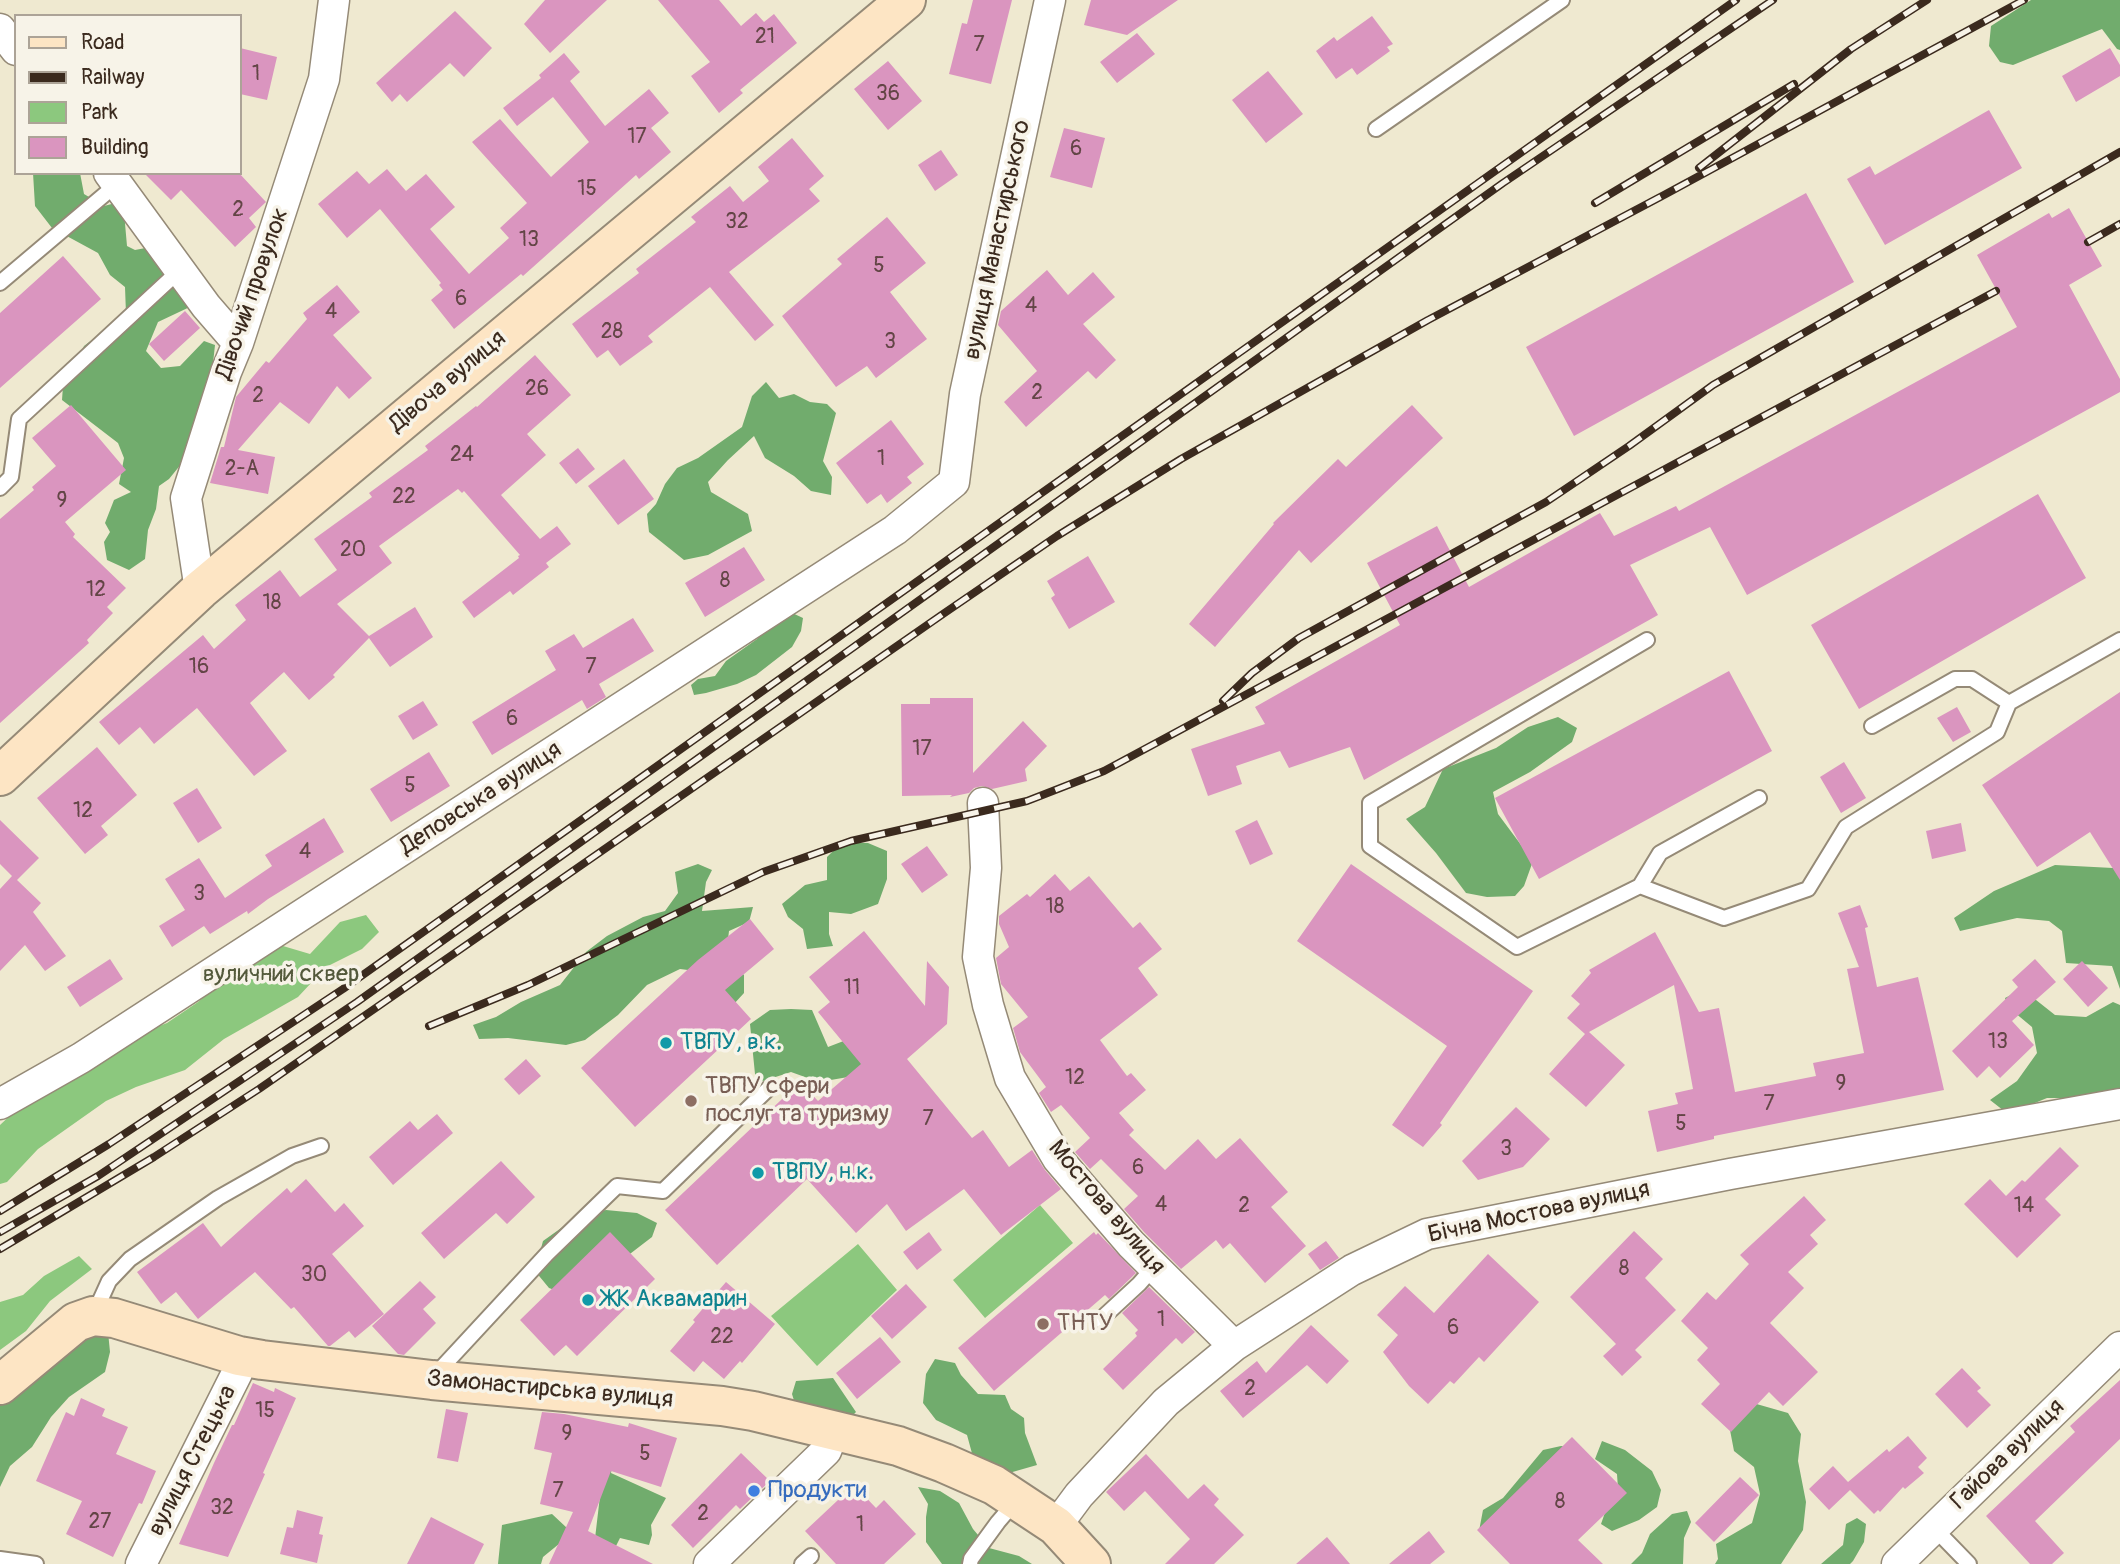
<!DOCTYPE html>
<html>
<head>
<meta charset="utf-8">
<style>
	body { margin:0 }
	#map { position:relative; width:2120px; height:1564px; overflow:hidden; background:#efe9d0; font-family:Pangolin,sans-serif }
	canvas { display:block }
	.legend { position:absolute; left:14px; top:14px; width:228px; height:161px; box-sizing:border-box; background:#f7f3e8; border:2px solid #aca397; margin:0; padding:9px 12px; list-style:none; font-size:21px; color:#3b2a1e }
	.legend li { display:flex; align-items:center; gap:14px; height:35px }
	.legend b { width:35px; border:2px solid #aca397 }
</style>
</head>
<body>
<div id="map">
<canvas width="2120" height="1564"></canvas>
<ul class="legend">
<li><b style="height:9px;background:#fde5c4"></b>Road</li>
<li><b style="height:9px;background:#3b2a1e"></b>Railway</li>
<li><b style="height:19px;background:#8cc87e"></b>Park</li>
<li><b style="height:19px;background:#da95bf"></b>Building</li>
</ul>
</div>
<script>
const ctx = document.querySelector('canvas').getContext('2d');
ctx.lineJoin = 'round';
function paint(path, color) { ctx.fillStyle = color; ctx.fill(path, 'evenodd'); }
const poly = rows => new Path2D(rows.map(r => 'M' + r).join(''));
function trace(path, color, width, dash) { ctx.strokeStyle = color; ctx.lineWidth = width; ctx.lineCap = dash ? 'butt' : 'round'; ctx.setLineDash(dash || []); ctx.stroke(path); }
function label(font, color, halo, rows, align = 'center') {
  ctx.font = font + ' Pangolin,sans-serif'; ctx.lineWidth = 7; ctx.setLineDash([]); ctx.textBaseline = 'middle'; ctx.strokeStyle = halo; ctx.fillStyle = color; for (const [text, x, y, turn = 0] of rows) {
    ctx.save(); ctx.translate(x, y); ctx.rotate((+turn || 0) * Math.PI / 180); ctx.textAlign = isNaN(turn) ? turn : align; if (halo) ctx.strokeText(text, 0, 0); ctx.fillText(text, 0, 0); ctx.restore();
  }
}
paint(poly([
	[366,915,379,932,362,949,326,967,298,997,224,1039,185,1070,136,1087,106,1101,38,1149,7,1182,0,1184,0,1125,32,1095,136,1035,167,1023,198,1002,223,980,269,947,283,946,310,954,340,922],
	[1040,1205,1073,1243,985,1318,953,1280],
	[858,1244,897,1290,817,1366,771,1316],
	[79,1256,92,1269,50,1301,26,1331,0,1350,0,1302,23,1295,44,1276]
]), '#8cc87e');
paint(poly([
	[2031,0,2120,0,2120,50,2117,49,2102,29,2013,65,2000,62,1989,46,1991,26],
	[33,173,80,173,84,194,104,206,123,201,127,246,135,250,156,246,194,305,158,322,146,351,161,368,180,366,204,341,215,345,210,391,182,463,169,479,159,486,156,509,148,530,145,559,129,570,107,560,104,542,110,532,105,523,114,500,131,492,119,484,124,458,118,443,62,400,64,372,78,359,84,346,126,314,125,287,110,275,98,253,52,228,35,206],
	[766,382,779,398,794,394,810,402,827,404,836,413,823,461,832,477,831,495,811,491,794,476,765,458,754,436,728,460,708,482,711,492,748,514,752,531,708,555,684,560,649,532,647,514,656,504,665,484,677,468,698,458,742,427,752,396],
	[788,611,803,618,801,631,792,647,756,675,737,684,706,693,694,695,691,685,698,679,715,676,726,661,757,639,773,620],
	[1558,717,1577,728,1572,742,1530,772,1493,792,1498,814,1533,861,1524,886,1515,896,1487,897,1466,893,1436,853,1406,819,1425,807,1443,769,1496,748,1528,727],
	[842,842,868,843,887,851,887,879,878,904,851,914,829,912,829,934,833,946,807,949,803,929,788,917,782,904,805,885,827,880,827,857],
	[2120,854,2120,989,2112,966,2066,963,2062,931,2049,921,2017,918,1960,931,1954,918,1994,891,2055,865,2113,868],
	[698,864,712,870,706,882,702,911,753,907,749,922,729,931,726,956,744,975,744,993,733,1005,696,971,680,969,647,985,618,1015,585,1040,566,1045,508,1038,479,1039,473,1025,496,1017,521,1002,560,985,586,952,607,936,643,917,665,911,678,893,675,872],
	[2013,994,2031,996,2055,1015,2086,1017,2113,1002,2120,1005,2120,1088,2090,1098,2047,1098,2008,1114,1990,1100,2017,1081,2037,1053,2032,1027,2008,1007,2005,998],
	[791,1009,812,1010,828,1047,906,1017,854,1076,819,1082,791,1072,760,1082,755,1074,750,1024,770,1010],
	[606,1210,637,1213,657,1223,652,1237,609,1270,560,1292,549,1288,535,1271,543,1241,578,1216],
	[65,1325,108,1332,110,1352,105,1372,69,1397,51,1417,32,1447,10,1466,0,1487,0,1389],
	[935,1359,955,1363,961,1375,978,1394,1005,1395,1011,1409,1024,1418,1025,1433,1037,1465,1009,1473,973,1457,967,1435,936,1420,923,1403,926,1374],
	[833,1378,856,1412,848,1420,796,1407,792,1394,796,1381],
	[1753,1403,1788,1413,1801,1434,1798,1461,1806,1502,1803,1530,1781,1564,1715,1564,1718,1559,1716,1544,1752,1523,1760,1494,1754,1467,1734,1451,1730,1430],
	[1602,1441,1625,1450,1652,1471,1661,1490,1657,1507,1639,1520,1612,1531,1601,1524,1608,1504,1618,1489,1617,1474,1595,1459],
	[1561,1446,1578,1448,1479,1531,1483,1510,1503,1498,1543,1450],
	[615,1451,611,1473,666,1498,651,1525,652,1535,649,1545,620,1538,607,1564,592,1564,600,1496],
	[918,1487,940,1491,959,1503,973,1529,989,1548,1019,1556,1032,1564,942,1564,926,1542,926,1517,928,1504],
	[1687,1511,1691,1522,1684,1538,1683,1564,1631,1564,1642,1553,1650,1534,1672,1514],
	[552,1514,567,1528,565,1539,543,1557,541,1564,498,1564,502,1525],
	[1857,1518,1866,1524,1864,1542,1853,1561,1850,1564,1821,1564,1843,1545,1846,1524]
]), '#71ac6d');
paint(poly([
	[545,0,607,0,550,53,524,24],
	[658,0,719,0,741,26,756,13,764,22,774,14,797,43,740,90,743,93,719,113,691,76,710,62],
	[973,0,1012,0,991,84,949,74,962,23,967,24],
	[1091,0,1178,0,1127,35,1084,25],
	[455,11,492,48,464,77,450,63,407,102,400,94,392,102,376,83],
	[1372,16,1393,44,1387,47,1390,51,1357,75,1352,68,1336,79,1316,51,1334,37,1337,41],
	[1137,33,1155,54,1117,83,1100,62],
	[240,48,277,57,267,100,240,94],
	[2110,48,2120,65,2120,76,2076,102,2062,76],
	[564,53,580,72,570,81,605,126,649,89,669,113,651,128,671,152,639,179,636,175,523,276,521,274,454,329,431,300,443,290,439,285,441,283,380,209,347,238,318,204,357,171,369,184,387,169,406,191,426,174,455,207,430,229,469,274,509,238,500,228,527,203,472,142,500,119,551,177,589,142,553,97,517,126,503,108,541,78,539,75],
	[888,61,922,101,888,130,854,89],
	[1268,71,1303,114,1266,143,1232,100],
	[1989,110,2022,168,1885,245,1847,179,1870,166,1875,175],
	[1064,128,1105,138,1092,188,1050,177],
	[792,138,824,176,809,189,820,201,729,272,774,325,755,341,710,287,648,336,653,342,620,366,608,350,597,358,572,324,639,273,636,269,696,222,691,217,730,186,743,202,769,181,758,167],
	[941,150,958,175,935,191,918,165],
	[144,173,239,173,266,202,249,218,256,227,235,247,181,190,171,200],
	[1806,193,1854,282,1574,436,1526,347],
	[2069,208,2102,266,2069,285,2120,379,2120,392,1747,595,1710,527,1630,565,1658,615,1364,780,1350,747,1289,768,1280,751,1236,766,1242,784,1208,796,1191,749,1265,724,1255,707,1400,625,1367,563,1437,526,1469,587,1600,513,1614,536,1676,506,1679,511,2017,327,1977,255,2049,213,2052,218],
	[887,217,926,263,890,292,927,339,876,378,867,366,836,387,782,316,842,264,837,259],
	[63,256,101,299,0,388,0,313],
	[1047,270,1068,295,1093,272,1115,297,1083,324,1116,360,1096,379,1088,371,1026,427,1004,402,1037,371,998,325,1001,311],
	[337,285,360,312,333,335,372,378,349,399,337,386,309,424,280,402,238,450,275,457,268,494,210,483,221,447,224,447,236,397,266,361,269,363,307,319,303,313],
	[185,311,200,328,164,361,149,344],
	[535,355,571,395,527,434,546,455,501,495,540,539,557,526,571,544,546,563,549,567,513,595,510,591,474,618,462,602,519,558,518,556,520,555,464,491,462,493,458,489,379,546,392,563,337,604,369,636,415,607,433,637,390,667,369,638,333,675,335,677,309,700,284,672,250,703,287,751,254,776,197,708,154,744,140,727,119,745,99,722,203,635,214,649,246,620,235,605,280,570,300,597,337,570,314,539,372,497,369,493,428,450,425,446,476,406,477,407],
	[71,405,126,470,65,522,75,534,73,537,126,588,107,607,113,613,87,640,89,643,0,723,0,519,34,490,32,487,56,466,32,438],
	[1412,405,1443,438,1311,563,1299,550,1215,647,1189,624,1274,524,1273,523,1338,459,1346,467],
	[891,420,924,464,907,477,912,483,887,503,881,494,867,504,836,463],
	[578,448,595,469,576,484,559,463],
	[624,459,654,499,618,525,588,486],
	[2038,494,2086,578,1859,709,1811,625],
	[744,547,765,580,705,617,685,583],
	[1088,556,1115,602,1069,629,1051,598,1055,595,1047,581],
	[633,618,654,651,599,684,606,697,587,709,582,700,492,755,472,722,556,670,545,651,574,634,583,648],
	[1729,671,1772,751,1539,879,1495,798],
	[2120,692,2120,880,2090,832,2037,867,1982,785],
	[930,698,973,698,973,773,1023,721,1047,746,1025,769,1027,781,992,789,982,786,974,788,969,793,950,797,952,795,902,796,901,704,930,704],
	[423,701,438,725,413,740,398,716],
	[1957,707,1971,732,1953,742,1937,718],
	[97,747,137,795,101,826,108,835,85,854,37,798],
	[429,752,450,786,391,822,370,789],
	[1844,762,1866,798,1841,813,1820,777],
	[197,788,222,828,198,843,173,803],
	[324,818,344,852,268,899,248,914,247,911,210,934,204,926,172,947,159,926,185,910,165,879,199,858,225,898,272,866,265,855],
	[0,820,39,858,17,880,41,903,33,912,66,956,45,971,25,945,0,971,0,889,12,876,0,864],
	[1257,820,1273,854,1250,865,1235,831],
	[1961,823,1966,851,1932,859,1926,831],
	[927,846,948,875,922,893,901,864],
	[1351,864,1533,991,1440,1123,1442,1125,1423,1147,1392,1125,1447,1046,1297,941],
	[1055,874,1070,891,1089,876,1133,928,1140,922,1162,949,1138,968,1158,995,1100,1040,1127,1076,1131,1073,1146,1090,1119,1113,1134,1130,1129,1135,1165,1170,1198,1139,1216,1159,1240,1138,1288,1192,1271,1207,1306,1246,1265,1283,1230,1243,1223,1249,1216,1240,1181,1269,1144,1232,1124,1209,1138,1196,1101,1159,1090,1169,1075,1152,1090,1138,1061,1105,1051,1112,1039,1093,1046,1087,1020,1052,1013,1028,1028,1017,1001,984,996,958,1009,947,999,924,999,916,1027,894,1030,897],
	[1860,905,1868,927,1865,928,1877,987,1918,977,1944,1090,1714,1136,1714,1139,1657,1152,1648,1111,1678,1104,1675,1093,1693,1089,1674,985,1589,1032,1625,1065,1586,1107,1549,1074,1585,1034,1567,1018,1580,1004,1571,996,1591,973,1589,970,1655,932,1699,1012,1719,1008,1735,1092,1816,1076,1813,1063,1864,1053,1847,969,1859,967,1838,913],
	[750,919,774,949,725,990,751,1019,635,1127,581,1068,698,960],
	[864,931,925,1006,927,961,949,987,947,1024,907,1059,972,1138,983,1130,1009,1167,1032,1150,1045,1170,1061,1189,1001,1235,964,1189,906,1231,887,1204,856,1233,807,1179,717,1265,665,1210,800,1082,818,1101,861,1064,818,1012,830,1002,809,977],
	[110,959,123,979,80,1007,67,987],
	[2035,959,2056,982,2012,1021,2034,1045,2000,1078,1989,1066,1977,1078,1952,1051,2018,987,2012,980],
	[2082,961,2108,988,2088,1007,2063,979],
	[526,1059,541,1076,519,1095,504,1079],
	[1516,1107,1550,1139,1523,1167,1478,1180,1462,1161],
	[437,1114,453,1133,393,1185,369,1157,410,1121,418,1130],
	[2060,1147,2079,1166,2045,1199,2061,1215,2017,1258,1964,1204,1990,1179,2006,1196,2022,1180,2025,1182],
	[501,1161,535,1197,507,1224,496,1213,444,1259,421,1233],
	[306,1179,335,1212,344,1203,364,1226,332,1254,384,1314,355,1338,349,1331,330,1346,328,1346,294,1307,291,1309,255,1272,198,1319,176,1292,161,1304,137,1272,203,1223,221,1247,287,1188,291,1193],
	[1804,1196,1826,1220,1810,1235,1818,1244,1788,1272,1804,1288,1770,1323,1818,1372,1783,1406,1769,1392,1731,1432,1701,1404,1720,1384,1697,1360,1708,1348,1681,1321,1707,1292,1716,1300,1749,1264,1740,1255],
	[1634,1231,1663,1259,1645,1278,1676,1310,1635,1350,1642,1357,1622,1376,1603,1356,1616,1344,1570,1297],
	[610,1232,655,1279,577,1356,566,1345,554,1356,520,1320],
	[929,1232,942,1250,917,1270,903,1252],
	[1094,1232,1096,1235,1098,1233,1136,1273,1109,1299,1105,1295,994,1391,958,1348],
	[1326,1241,1339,1258,1320,1270,1308,1254],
	[1488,1254,1539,1302,1484,1362,1479,1357,1454,1384,1450,1381,1428,1404,1409,1386,1383,1352,1398,1335,1377,1315,1405,1286,1434,1313],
	[420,1281,436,1297,423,1309,436,1323,404,1355,398,1354,372,1326],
	[726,1282,775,1324,742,1363,740,1361,724,1379,703,1361,694,1372,670,1351,695,1322,693,1320],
	[906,1284,927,1307,892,1339,871,1316],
	[1149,1287,1195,1332,1182,1344,1176,1338,1123,1390,1103,1369,1137,1336,1135,1333,1138,1330,1122,1313],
	[1311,1325,1349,1361,1327,1384,1307,1365,1243,1418,1220,1391,1257,1361,1266,1373],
	[880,1337,901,1362,857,1399,836,1373],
	[1962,1368,1981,1388,1977,1391,1991,1405,1967,1428,1935,1394],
	[2120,1380,2120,1439,2035,1521,2064,1553,2052,1564,2030,1564,1986,1516,2075,1432,2070,1426],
	[253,1383,274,1392,275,1388,296,1398,263,1473,265,1474,228,1557,179,1544,214,1463,232,1425,234,1425],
	[81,1398,105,1409,102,1416,128,1427,116,1454,156,1471,142,1504,139,1503,113,1557,66,1534,82,1501,36,1481,66,1412,74,1416],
	[446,1409,468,1413,458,1462,437,1458],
	[542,1412,564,1414,628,1427,629,1423,677,1438,661,1487,611,1471,588,1531,653,1564,549,1564,573,1512,540,1504,552,1453,534,1449],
	[1908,1436,1927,1458,1918,1467,1924,1473,1905,1489,1903,1487,1880,1512,1878,1510,1874,1514,1850,1490,1829,1510,1809,1489,1833,1466,1848,1482,1887,1449,1889,1452],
	[1572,1437,1627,1493,1578,1540,1603,1564,1510,1564,1477,1530],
	[741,1453,770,1481,740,1509,736,1505,693,1548,671,1525],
	[1146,1454,1188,1499,1204,1484,1219,1499,1214,1505,1244,1535,1214,1564,1165,1564,1190,1539,1145,1491,1124,1511,1106,1492],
	[1740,1477,1759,1495,1714,1542,1695,1523],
	[854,1485,876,1508,884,1500,916,1534,884,1564,836,1564,805,1531],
	[297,1510,323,1517,319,1534,323,1535,317,1563,280,1554,287,1527,293,1528],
	[431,1517,484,1544,474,1564,407,1564],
	[1429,1531,1445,1552,1430,1564,1389,1564],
	[1327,1537,1350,1564,1296,1564]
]), '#da95bf');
const service = poly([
	[1376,129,1562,0],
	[0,283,117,184],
	[0,488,11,477,19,419,180,270],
	[1647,640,1370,803,1370,846,1517,947,1640,886,1724,918,1808,889,1846,827,1997,732,2009,703],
	[1872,726,1955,679,1972,679,2009,703,2120,640],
	[1640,886,1660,853,1759,798],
	[94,1314,109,1281,130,1259,218,1198,292,1156,321,1146],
	[1100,1320,1139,1284,1154,1267],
	[434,1376,547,1254,617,1186,663,1191,769,1088],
	[1934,1528,1969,1564],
	[0,1559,36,1564],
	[802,1564,811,1556],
	[970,1564,971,1559,998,1522,1016,1501]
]);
const minor = poly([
	[0,29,16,50],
	[109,173,206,306,238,343],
	[200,590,186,498,226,372,238,343,324,79,334,0],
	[983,803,986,868,978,957,988,1005,1010,1078,1058,1159,1131,1244,1234,1346],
	[0,1104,81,1058,895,530,954,482,965,394,1050,0],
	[1056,1526,1079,1495,1166,1402,1234,1346,1352,1270,1427,1234,1730,1174,2120,1104],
	[141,1564,237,1373,239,1356],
	[709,1564,826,1451,834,1431],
	[1897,1564,2120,1347]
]);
const secondary = poly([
	[0,776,200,590,906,0],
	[0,1385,76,1322,93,1316,114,1318,239,1356,262,1360,432,1380,722,1406,753,1411,898,1446,944,1463,994,1485,1056,1526,1091,1564]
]);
trace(service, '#958a77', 18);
trace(minor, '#958a77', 33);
trace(secondary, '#958a77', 42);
trace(service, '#fff', 14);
trace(minor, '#fff', 30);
trace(secondary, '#fde5c4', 38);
const rail = poly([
	[1699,168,1851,49,1927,0],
	[1595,203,1794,84],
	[2088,242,2120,224],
	[1223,701,1252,673,1299,638,1546,502,1629,446,1713,385,2120,152],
	[429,1026,528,985,763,872,851,841,1027,801,1104,771,1996,291],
	[0,1211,109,1144,343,989,1736,0],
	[0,1232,98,1176,357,1002,1503,183,1773,0],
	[0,1249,154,1157,259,1089,943,614,1057,536,1181,459,1428,320,1664,195,2024,0]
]);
trace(rail, '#3b2a1e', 8);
trace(rail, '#f7f3e8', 5, [16]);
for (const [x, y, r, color] of [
	[666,1043,7,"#0f9aa8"],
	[691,1101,7,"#8d6e63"],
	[758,1173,7,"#0f9aa8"],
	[588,1300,7,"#0f9aa8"],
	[1043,1324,7,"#8d6e63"],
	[754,1491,7,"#3f7fe0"]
]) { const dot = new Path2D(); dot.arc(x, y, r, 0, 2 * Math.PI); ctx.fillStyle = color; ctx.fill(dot); trace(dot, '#f7f3e8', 2.5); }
label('21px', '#634546', null, [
	["21",765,38],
	["7",979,46],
	["1",256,75],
	["36",888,95],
	["17",637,138],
	["6",1076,150],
	["15",587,190],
	["2",238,211],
	["32",737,223],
	["13",529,241],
	["5",879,267],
	["6",461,300],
	["4",1031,307],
	["4",331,313],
	["28",612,333],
	["3",890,343],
	["26",537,390],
	["2",1037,394],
	["2",258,397],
	["24",462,456],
	["1",881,460],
	["2-А",242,470],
	["22",404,498],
	["9",62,502],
	["20",353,551],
	["8",725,582],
	["12",96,591],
	["18",272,604],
	["16",199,668],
	["7",591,668],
	["6",512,720],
	["17",922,750],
	["5",410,787],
	["12",83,812],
	["4",305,853],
	["3",199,895],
	["18",1055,908],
	["11",852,989],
	["13",1998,1043],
	["12",1075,1079],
	["9",1841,1085],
	["7",1769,1105],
	["7",928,1120],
	["5",1681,1125],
	["3",1506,1150],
	["6",1138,1169],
	["4",1161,1206],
	["2",1244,1207],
	["14",2024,1207],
	["8",1624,1270],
	["30",314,1276],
	["1",1161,1321],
	["6",1453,1329],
	["22",722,1338],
	["2",1250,1390],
	["15",265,1412],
	["9",567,1435],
	["5",645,1455],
	["7",558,1492],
	["8",1560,1503],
	["32",222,1509],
	["2",703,1515],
	["27",100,1523],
	["1",860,1526]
]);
label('24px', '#3b2a1e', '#f7f3e8', [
	["вулиця Манастирського",998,240,-78],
	["Дівочий провулок",253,294,-71],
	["Дівоча вулиця",448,382,-40],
	["Деповська вулиця",481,799,-33],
	["Мостова вулиця",1106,1208,50],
	["Бічна Мостова вулиця",1539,1213,-12],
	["Замонастирська вулиця",550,1390,5],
	["Гайова вулиця",2008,1455,-44],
	["вулиця Стецька",193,1461,-63]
]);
label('24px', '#53593b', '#f7f3e8', [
	["вуличний сквер",281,975]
]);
label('24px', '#0d838f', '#f7f3e8', [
	["ТВПУ, в.к.",680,1043],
	["ТВПУ, н.к.",772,1173],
	["ЖК Аквамарин",602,1300]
], 'left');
label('24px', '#785e54', '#f7f3e8', [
	["ТВПУ сфери",705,1087],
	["послуг та туризму",705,1115],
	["ТНТУ",1057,1324]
], 'left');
label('24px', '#366cbe', '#f7f3e8', [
	["Продукти",768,1491]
], 'left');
</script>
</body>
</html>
